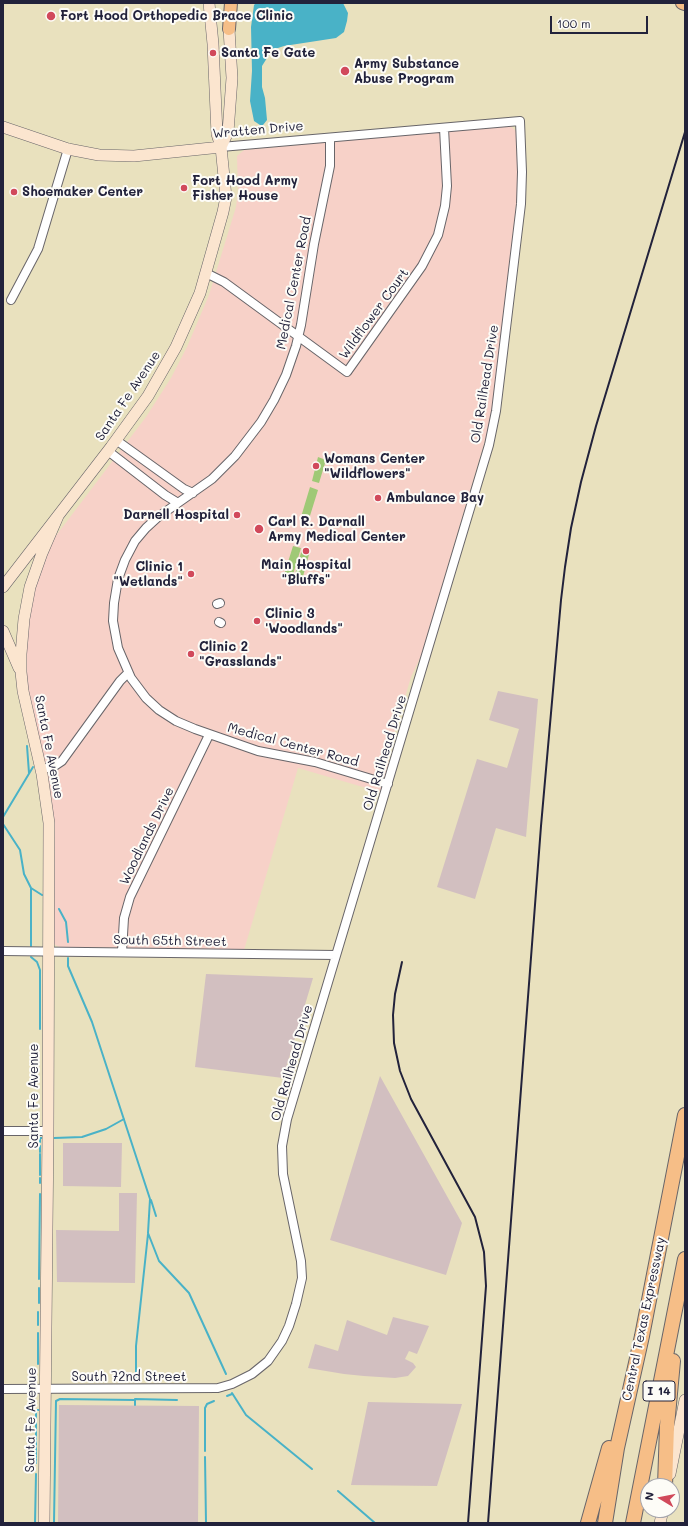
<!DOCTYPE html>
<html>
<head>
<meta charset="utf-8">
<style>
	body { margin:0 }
	#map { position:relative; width:688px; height:1526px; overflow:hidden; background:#e9e1be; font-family:Mali,sans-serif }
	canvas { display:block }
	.frame { position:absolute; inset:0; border:4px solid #22223b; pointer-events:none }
	.north { position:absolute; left:640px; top:1478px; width:40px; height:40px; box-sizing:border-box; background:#fdfcf7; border:1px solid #a5a5ac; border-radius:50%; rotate:280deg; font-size:11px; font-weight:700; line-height:16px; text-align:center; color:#22223b }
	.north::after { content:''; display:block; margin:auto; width:14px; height:18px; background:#d1495b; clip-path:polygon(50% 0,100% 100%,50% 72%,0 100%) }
	.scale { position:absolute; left:550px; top:16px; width:98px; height:18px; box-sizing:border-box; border:2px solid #22223b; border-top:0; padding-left:5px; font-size:12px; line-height:14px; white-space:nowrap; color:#22223b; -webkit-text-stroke:3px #fdfcf7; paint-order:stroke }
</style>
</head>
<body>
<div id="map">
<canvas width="688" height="1526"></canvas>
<div class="frame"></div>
<div class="north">N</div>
<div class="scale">100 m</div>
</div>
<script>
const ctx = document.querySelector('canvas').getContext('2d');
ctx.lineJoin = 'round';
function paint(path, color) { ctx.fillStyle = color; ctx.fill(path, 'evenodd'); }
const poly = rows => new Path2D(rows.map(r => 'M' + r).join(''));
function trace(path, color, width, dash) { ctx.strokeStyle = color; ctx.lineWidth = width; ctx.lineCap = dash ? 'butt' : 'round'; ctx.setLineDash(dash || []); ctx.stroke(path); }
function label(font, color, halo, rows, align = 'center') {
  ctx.font = font + ' Mali,sans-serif'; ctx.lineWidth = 4; ctx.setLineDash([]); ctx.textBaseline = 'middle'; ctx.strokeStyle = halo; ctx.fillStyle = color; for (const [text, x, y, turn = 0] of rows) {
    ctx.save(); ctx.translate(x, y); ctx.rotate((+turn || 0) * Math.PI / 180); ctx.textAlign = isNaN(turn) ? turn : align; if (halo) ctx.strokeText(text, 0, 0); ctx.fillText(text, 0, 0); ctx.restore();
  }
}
paint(poly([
	[509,125,516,131,518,179,517,198,492,417,421,656,411,677,391,744,388,765,380,792,298,768,244,950,59,947,54,944,53,939,53,826,27,682,26,658,28,621,35,582,52,541,146,417,171,378,187,347,209,295,236,207,238,191,237,156,244,150]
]), '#f7d1c8');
paint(poly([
	[498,691,538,699,526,837,496,828,475,899,437,887,477,759,507,768,519,729,489,720],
	[206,974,313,978,283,1078,195,1067],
	[380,1076,462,1223,446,1275,330,1240],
	[63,1143,122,1143,121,1187,63,1186],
	[119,1193,137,1193,135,1283,57,1282,56,1230,119,1231],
	[393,1317,429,1326,417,1354,409,1351,405,1359,413,1363,416,1367,408,1376,395,1378,364,1376,344,1374,308,1368,315,1344,338,1351,347,1320,387,1335],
	[368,1402,462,1404,437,1486,351,1485],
	[59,1405,199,1406,198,1523,58,1523]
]), '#d2bfc0');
paint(poly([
	[318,457,326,460,319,483,312,481],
	[310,487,318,490,309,519,301,517],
	[293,546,301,548,292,578,284,575],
	[302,549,310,551,302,580,294,578]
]), '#9fc976');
paint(poly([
	[256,3,343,3,348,13,347,21,344,32,336,38,284,46,272,50,262,66,262,87,265,98,267,120,263,125,260,125,254,121,250,101,252,71,251,27,254,5]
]), '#49b2c7');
trace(poly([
	[27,746,29,773],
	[3,817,33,767],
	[3,824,20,850,24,874,31,888,42,895],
	[59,909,66,922,68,942],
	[31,946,31,888],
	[31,957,37,962,40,970,40,1029],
	[68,958,68,966,92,1022,150,1199,148,1233,159,1261,189,1293,226,1374],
	[54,1138,82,1137,106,1129,124,1119],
	[40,1142,40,1138,42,1138],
	[40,1152,40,1146],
	[40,1175,40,1154],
	[40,1183,40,1178],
	[151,1200,156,1216],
	[39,1279,40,1194],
	[39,1303,39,1288],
	[38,1325,38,1312],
	[38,1364,38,1333],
	[136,1380,136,1346,148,1234],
	[232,1393,246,1415,312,1469],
	[227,1396,232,1394],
	[135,1399,177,1400],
	[205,1451,205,1408,207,1404,214,1401],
	[205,1457,206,1523],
	[36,1463,36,1410,39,1410],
	[338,1491,375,1523],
	[54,1522,56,1401,60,1399,135,1400,135,1405],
	[35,1523,36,1474]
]), '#49b2c7', 2);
const street = poly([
	[330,138,330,166,314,244,301,325,296,346,286,375,274,400,261,422,235,456,212,479,158,517,146,528,135,541,125,560,118,579,114,603,113,621,118,648,131,678,146,698,159,710,176,721,195,729,258,751,315,762,388,784],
	[206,273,224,282,347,372,422,266,438,235,445,206,447,186,444,128],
	[11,300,38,249,68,149],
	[116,440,184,489,193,493],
	[108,451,165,495,178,503],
	[217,604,220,603],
	[219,622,221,623],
	[41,769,53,767,62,761,120,681,128,673],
	[3,951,336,955],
	[122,952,124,918,130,897,209,735],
	[3,1131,48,1131],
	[3,1389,218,1388,232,1384,252,1374,268,1361,282,1341,289,1326,296,1304,302,1278,301,1261,283,1174,282,1146,287,1119,489,445,496,411,521,204,522,172,520,121,221,147]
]);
const secondary = poly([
	[3,127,68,149,99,155,134,156,221,147],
	[221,147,228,132,232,78,229,29],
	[3,587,111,447,148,396,176,347,200,293,223,212,226,197,221,147,217,134,213,44,209,3],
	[3,631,19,668],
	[670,1474,685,1400],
	[44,1523,48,1131,49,823,42,774,23,691,21,672,21,654,24,619,30,587,42,553,58,516],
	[660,1523,663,1510]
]);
const primary = poly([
	[682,3,685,4],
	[229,29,231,3]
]);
const highway = poly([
	[665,1486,667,1426,673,1361],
	[588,1523,609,1448],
	[605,1523,617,1448,642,1336,685,1115],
	[633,1523,685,1259]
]);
trace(street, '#686569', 10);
trace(secondary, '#686569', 12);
trace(primary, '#686569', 14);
trace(highway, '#686569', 16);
trace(street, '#fff', 8);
trace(secondary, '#fbe5cf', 11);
trace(primary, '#f6be87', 12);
trace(highway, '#f6be87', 14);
trace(poly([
	[402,962,395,994,393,1015,394,1043,400,1071,411,1099,475,1217,484,1252,486,1286,468,1523],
	[488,1523,541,826,561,600,565,567,571,528,581,482,596,426,685,132]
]), '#22223b', 2);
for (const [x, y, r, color] of [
	[51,16,5,"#d1495b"],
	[213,53,4,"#d1495b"],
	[345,71,5,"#d1495b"],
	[184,188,4,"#d1495b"],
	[14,192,4,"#d1495b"],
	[316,466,4,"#d1495b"],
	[378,498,4,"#d1495b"],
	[237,515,4,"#d1495b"],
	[259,529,5,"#d1495b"],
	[306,551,4,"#d1495b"],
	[191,574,4,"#d1495b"],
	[257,621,4,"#d1495b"],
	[191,654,4,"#d1495b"]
]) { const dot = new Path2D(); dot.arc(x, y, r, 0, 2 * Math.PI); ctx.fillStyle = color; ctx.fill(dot); trace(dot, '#fdfcf7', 1.5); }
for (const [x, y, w] of [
	[659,1391,32]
]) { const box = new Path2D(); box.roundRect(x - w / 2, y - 10, w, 20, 3); ctx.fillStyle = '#fdfcf7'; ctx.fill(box); trace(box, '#22223b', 1); }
label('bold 12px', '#22223b', null, [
	["I 14",659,1391]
]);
label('bold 13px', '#22223b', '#fdfcf7', [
	["Fort Hood Orthopedic Brace Clinic",60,16],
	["Santa Fe Gate",221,53],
	["Army Substance",354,64],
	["Abuse Program",354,79],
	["Fort Hood Army",192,181],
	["Fisher House",192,196],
	["Shoemaker Center",22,192],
	["Womans Center",324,459],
	["\"Wildflowers\"",324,474],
	["Ambulance Bay",386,498],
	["Darnell Hospital",229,515,"right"],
	["Carl R. Darnall",268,522],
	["Army Medical Center",268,537],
	["Main Hospital",306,565,"center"],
	["\"Bluffs\"",306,580,"center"],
	["Clinic 1",183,567,"right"],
	["\"Wetlands\"",183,582,"right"],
	["Clinic 3",265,614],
	["'Woodlands\"",265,629],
	["Clinic 2",199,647],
	["\"Grasslands\"",199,662]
], 'left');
label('13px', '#22223b', '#fdfcf7', [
	["Wratten Drive",258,130,-5],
	["Medical Center Road",294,283,-79],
	["Wildflower Court",374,314,-54],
	["Old Railhead Drive",485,384,-81],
	["Santa Fe Avenue",128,396,-56],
	["Medical Center Road",293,745,15],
	["Santa Fe Avenue",49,747,79],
	["Old Railhead Drive",385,753,-73],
	["Woodlands Drive",147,836,-64],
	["South 65th Street",170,941,1],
	["Old Railhead Drive",292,1063,-74],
	["Santa Fe Avenue",34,1096,-90],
	["Central Texas Expressway",644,1319,-78],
	["South 72nd Street",129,1377],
	["Santa Fe Avenue",31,1420,-89]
]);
</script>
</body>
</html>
